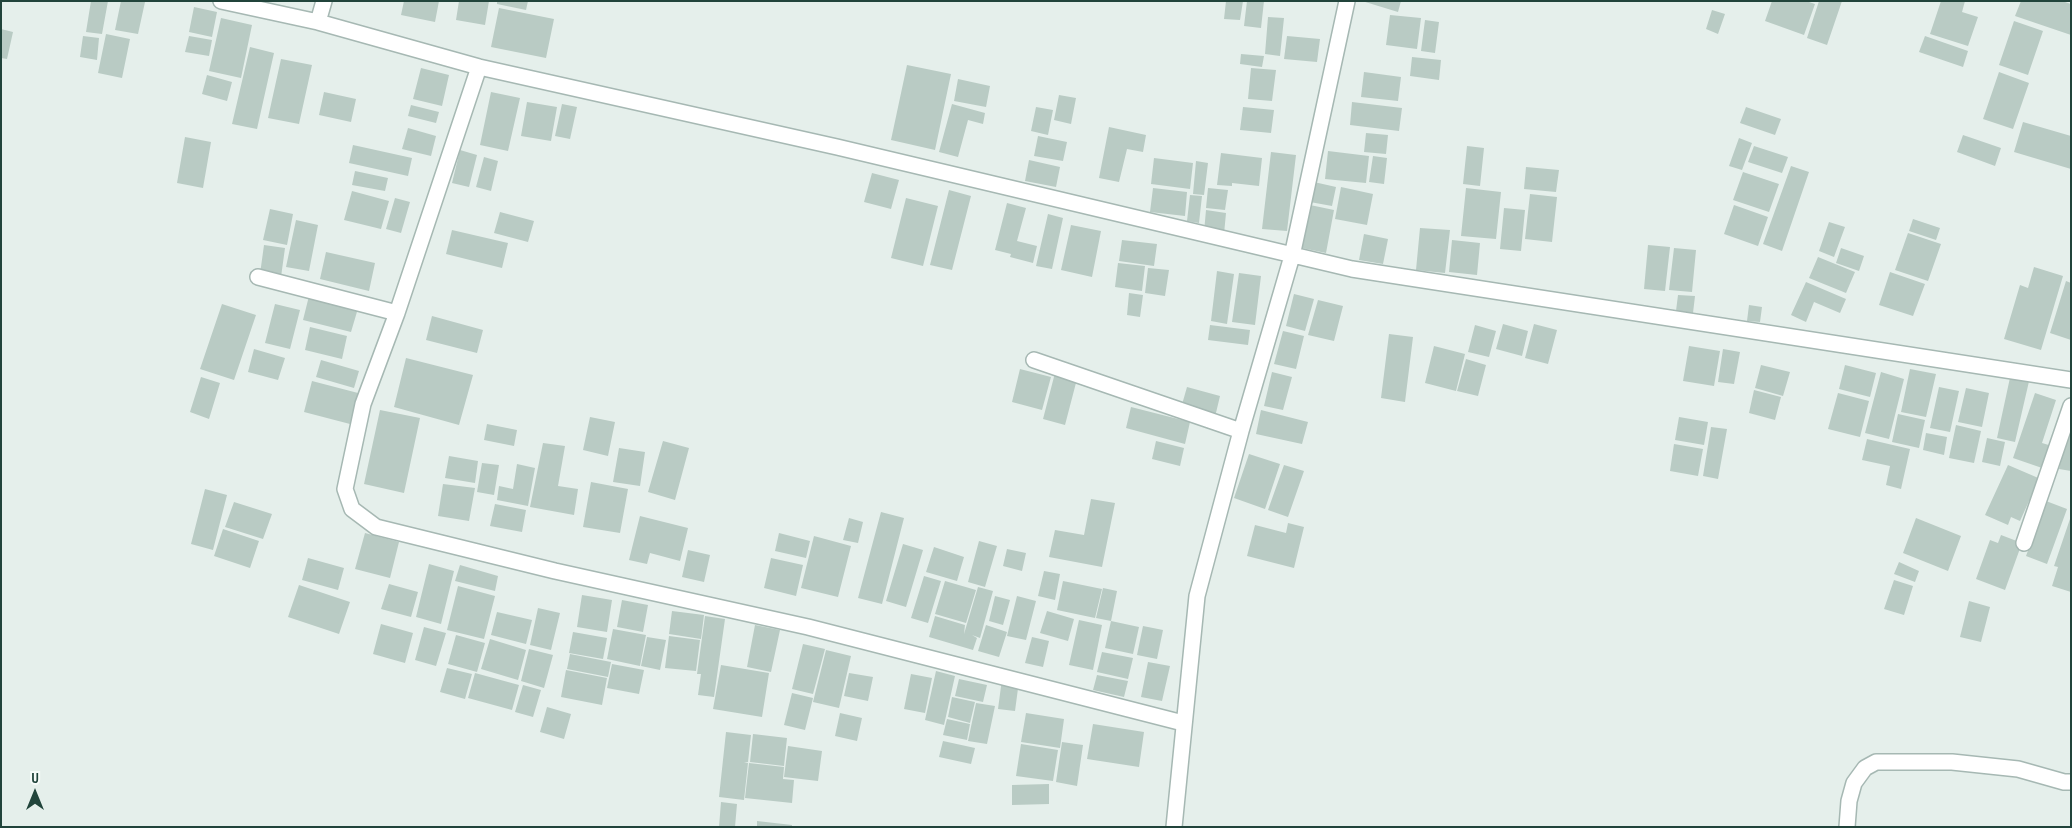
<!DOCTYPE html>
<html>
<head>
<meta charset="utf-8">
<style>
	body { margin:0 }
	#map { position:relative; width:2072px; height:828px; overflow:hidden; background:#e5efeb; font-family:"PT Sans Narrow",sans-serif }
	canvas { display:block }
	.frame { position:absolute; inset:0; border:2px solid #21443b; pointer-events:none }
	.north { position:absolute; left:10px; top:768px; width:50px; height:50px; -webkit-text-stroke:4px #f6fbf9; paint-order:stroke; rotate:0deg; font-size:14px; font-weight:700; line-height:20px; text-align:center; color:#21443b }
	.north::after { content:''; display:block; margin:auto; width:18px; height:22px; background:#21443b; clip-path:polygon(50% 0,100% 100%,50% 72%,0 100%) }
</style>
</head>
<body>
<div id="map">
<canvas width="2072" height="828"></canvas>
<div class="frame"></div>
<div class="north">U</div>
</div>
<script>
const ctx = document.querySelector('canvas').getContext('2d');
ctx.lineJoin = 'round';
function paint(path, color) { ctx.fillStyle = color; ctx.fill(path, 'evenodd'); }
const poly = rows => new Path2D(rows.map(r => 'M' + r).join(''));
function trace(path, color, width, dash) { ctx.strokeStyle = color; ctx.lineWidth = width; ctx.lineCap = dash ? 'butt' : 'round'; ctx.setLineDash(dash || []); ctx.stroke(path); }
paint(poly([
	[91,1,108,1,102,34,86,32],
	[121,1,145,2,138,34,115,30],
	[404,1,439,1,435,22,401,15],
	[459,1,489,1,485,25,456,20],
	[497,1,528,1,526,10,497,4],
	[1226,1,1243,1,1240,20,1224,19],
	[1247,1,1264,1,1261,28,1244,26],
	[1362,1,1401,1,1398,12],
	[1772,1,1806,1,1815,4,1804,35,1765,21],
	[1819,1,1842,1,1827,45,1807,38],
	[1941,1,1965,1,1962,12,1978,17,1968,46,1930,34],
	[2021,1,2062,1,2071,4,2071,35,2015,16],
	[194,7,217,12,212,37,189,32],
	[499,8,554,19,546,58,491,47],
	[1712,10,1725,14,1718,34,1706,29],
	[1390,15,1421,18,1417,49,1386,45],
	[1268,17,1284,18,1280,56,1265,54],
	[221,18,252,25,241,78,209,71],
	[1425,20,1439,22,1435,53,1421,51],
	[2014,21,2043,31,2028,75,1999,65],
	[1,29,13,32,7,59,1,58],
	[106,34,130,39,122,78,98,73],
	[83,36,99,38,97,60,80,57],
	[189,36,212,40,209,56,185,52],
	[1287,36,1320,39,1317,62,1284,59],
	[1925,36,1968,51,1963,67,1919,52],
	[250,47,274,53,257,129,232,124],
	[1241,54,1264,56,1262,67,1240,64],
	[1412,57,1441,60,1439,80,1410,76],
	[281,59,312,65,299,124,268,118],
	[907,65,951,74,935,150,891,140],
	[421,68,449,75,442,106,413,99],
	[1251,68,1276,70,1272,101,1248,99],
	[1364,72,1401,77,1398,101,1361,97],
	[1999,72,2029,83,2013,129,1983,119],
	[207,75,232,82,227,101,202,94],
	[958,79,990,86,986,107,954,101],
	[324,92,356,99,351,122,319,115],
	[491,92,520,98,508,151,480,145],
	[1059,95,1076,98,1071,124,1054,120],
	[527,102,557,107,551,141,521,136],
	[1352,102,1402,108,1399,131,1350,125],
	[562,104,577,107,570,139,555,136],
	[952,104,985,113,983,124,968,120,958,157,939,152],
	[411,105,439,112,436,123,408,116],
	[1036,107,1053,110,1048,135,1031,131],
	[1243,107,1274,110,1271,133,1240,130],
	[1746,107,1781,119,1775,135,1740,123],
	[2023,122,2071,136,2071,169,2014,152],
	[1109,127,1146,135,1143,152,1127,149,1119,182,1099,178],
	[408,128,436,136,431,156,402,149],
	[1366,133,1388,135,1386,154,1364,152],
	[1963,135,2001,148,1995,166,1957,152],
	[1038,136,1067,142,1063,161,1034,156],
	[185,137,211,142,203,188,177,183],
	[1739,138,1752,143,1742,170,1729,166],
	[353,145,412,158,408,176,349,163],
	[1467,146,1484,148,1480,186,1463,184],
	[1754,146,1788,157,1782,173,1748,162],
	[460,150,477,155,469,187,452,183],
	[1328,151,1369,156,1366,183,1325,179],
	[1271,152,1296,155,1287,231,1262,229],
	[1221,153,1262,158,1259,186,1232,183,1232,186,1217,185],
	[1373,156,1387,158,1384,184,1369,182],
	[484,157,498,161,491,191,476,187],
	[1154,158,1193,163,1190,189,1151,184],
	[1029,160,1060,167,1056,187,1025,181],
	[1196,161,1208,163,1204,195,1193,194],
	[1791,166,1809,172,1782,251,1763,244],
	[1526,167,1559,170,1556,192,1524,189],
	[355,171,388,178,385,191,352,185],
	[1743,172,1779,184,1769,212,1733,200],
	[872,173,899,180,891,209,864,202],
	[1314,182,1336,187,1332,206,1310,202],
	[1341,187,1373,194,1367,225,1335,219],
	[1153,188,1187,192,1185,216,1150,212],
	[1208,188,1228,190,1225,210,1206,208],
	[1466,188,1501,192,1496,239,1461,236],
	[949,190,971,196,952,270,930,265],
	[352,191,389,201,381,229,344,220],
	[1530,194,1557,197,1552,242,1525,239],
	[1190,195,1202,196,1199,223,1187,221],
	[395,198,410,202,401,233,386,229],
	[906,198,938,206,923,266,891,258],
	[1007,203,1026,208,1017,241,1037,246,1033,263,1010,257,1011,254,995,250],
	[1310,205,1334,210,1326,253,1302,248],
	[1734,205,1768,217,1758,246,1724,234],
	[1504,208,1525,210,1521,251,1500,249],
	[270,209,293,214,287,245,263,240],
	[1206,210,1226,213,1224,234,1204,232],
	[500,212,534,221,528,242,494,233],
	[1048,214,1063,218,1052,269,1036,266],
	[1913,219,1940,228,1936,240,1909,231],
	[296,220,318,225,309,271,286,267],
	[1829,222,1845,227,1834,257,1819,251],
	[1071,225,1101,231,1092,277,1061,270],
	[1420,228,1450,230,1445,273,1416,270],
	[452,230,508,243,502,268,446,254],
	[1908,233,1941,244,1928,281,1895,270],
	[1364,234,1388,239,1383,264,1359,260],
	[1122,240,1157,244,1154,266,1119,261],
	[1452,240,1480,243,1477,275,1449,272],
	[264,245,285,248,281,277,260,274],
	[1648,245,1670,247,1665,291,1644,289],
	[1674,248,1696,250,1692,292,1669,290],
	[1841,248,1864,256,1859,271,1836,263],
	[326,252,375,263,369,291,320,279],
	[1818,257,1855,272,1846,293,1809,278],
	[1118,263,1145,266,1142,291,1115,287],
	[2034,267,2063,276,2041,350,2004,339,2020,285,2028,288],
	[1148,268,1169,270,1165,296,1145,293],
	[1217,271,1234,274,1227,324,1211,321],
	[1890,272,1925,284,1913,316,1879,305],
	[1239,273,1261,276,1255,325,1232,322],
	[2066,281,2071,283,2071,340,2050,333],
	[1806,282,1846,299,1840,313,1814,302,1806,322,1791,315],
	[310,292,359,305,351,332,303,320],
	[1129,293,1143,295,1140,317,1127,315],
	[1294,294,1314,299,1305,331,1286,326],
	[1678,295,1695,296,1693,313,1676,311],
	[1318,300,1343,306,1334,341,1308,335],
	[222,304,256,315,234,380,200,369],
	[275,304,300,310,290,349,265,343],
	[1749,305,1762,307,1760,322,1747,321],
	[432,316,483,330,477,353,426,340],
	[1503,324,1528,331,1522,356,1496,349],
	[1534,324,1557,330,1548,364,1525,358],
	[1210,325,1250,330,1248,345,1208,340],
	[1475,325,1496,331,1489,357,1468,352],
	[310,327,347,336,342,359,305,350],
	[1283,331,1304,336,1296,369,1274,364],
	[1389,334,1413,337,1405,402,1381,398],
	[1434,346,1465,354,1456,391,1425,383],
	[1689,346,1720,351,1714,386,1683,381],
	[254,349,285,358,278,380,248,372],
	[1723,349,1740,352,1734,384,1718,382],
	[406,358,473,375,459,425,394,407],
	[1466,359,1486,365,1478,396,1457,391],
	[321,360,359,371,354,388,316,377],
	[1761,365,1790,372,1783,396,1755,388],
	[1845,365,1876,373,1870,397,1839,389],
	[1020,369,1051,377,1042,410,1012,402],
	[1910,369,1936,374,1926,417,1901,412],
	[1272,372,1292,377,1283,410,1264,406],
	[1881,372,1904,379,1889,439,1865,433],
	[1055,373,1077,379,1065,425,1043,419],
	[2011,373,2030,377,2015,442,1997,438],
	[201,377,220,383,209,419,190,412],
	[312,381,358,393,350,424,304,412],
	[1187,387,1220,396,1215,417,1181,408],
	[1939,387,1959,391,1950,432,1930,428],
	[1966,388,1989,393,1982,427,1958,422],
	[1754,390,1781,397,1775,420,1749,413],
	[1838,393,1869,401,1860,437,1828,429],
	[2035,393,2056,400,2042,443,2052,446,2045,469,2013,458],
	[1131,407,1190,422,1185,444,1126,428],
	[380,410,420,418,404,493,364,484],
	[1261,410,1308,422,1302,444,1256,434],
	[1898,414,1925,420,1919,448,1892,442],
	[590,417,615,422,608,456,583,450],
	[1679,417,1708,422,1704,445,1675,440],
	[487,424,517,430,514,446,484,440],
	[1956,425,1981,431,1974,463,1949,458],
	[1711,427,1727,429,1718,479,1703,476],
	[2068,429,2071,429,2071,471,2059,469],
	[1926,433,1947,437,1944,455,1923,450],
	[1987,438,2005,442,2000,466,1982,462],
	[1867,439,1910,449,1901,489,1886,485,1890,466,1862,460],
	[663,441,689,448,675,500,648,492],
	[1156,441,1184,448,1180,466,1152,459],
	[543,443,565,446,558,486,578,489,574,515,530,507],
	[1674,444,1703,449,1698,476,1670,471],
	[619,448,645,452,640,486,613,482],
	[1249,454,1280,464,1265,509,1234,498],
	[449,456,478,461,475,483,445,478],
	[482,463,499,465,494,495,477,492],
	[517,464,535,468,528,506,497,500,499,486,513,489],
	[1284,465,1304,471,1288,517,1268,510],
	[2008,465,2043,480,2032,503,2029,501,2020,521,2011,517,2008,525,1985,515],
	[591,482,628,489,620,533,583,527],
	[443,484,475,488,469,521,438,516],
	[205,489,227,495,213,550,191,544],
	[1091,499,1115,503,1102,567,1049,557,1055,530,1084,535],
	[2046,501,2067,509,2047,564,2026,556],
	[234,502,272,514,263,539,225,527],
	[495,504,526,510,522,532,490,526],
	[881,512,904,518,882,604,858,598],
	[640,516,688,528,680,561,650,553,647,564,629,560],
	[2071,516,2071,592,2052,586,2058,567,2054,566],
	[849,518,863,522,858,543,843,540],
	[1916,518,1961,536,1948,571,1903,553],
	[1288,523,1304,527,1294,568,1247,556,1255,525,1286,533],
	[223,529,259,541,250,568,214,556],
	[365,533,399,542,390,578,355,569],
	[779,533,810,541,806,558,775,551],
	[2001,535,2022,543,2005,590,1976,579,1990,540,1998,543],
	[814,536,851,546,838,597,801,588],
	[979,541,997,546,985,587,968,582],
	[903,544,923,550,906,607,886,601],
	[934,547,964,557,957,581,926,572],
	[1007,549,1026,553,1022,571,1003,566],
	[688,550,710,555,704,582,682,577],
	[308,558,344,568,338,590,302,580],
	[771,558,803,565,796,596,764,588],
	[1899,562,1919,571,1915,582,1894,574],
	[429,564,454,571,441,624,416,617],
	[460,565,498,576,495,591,455,581],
	[1044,571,1060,574,1055,600,1038,596],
	[924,576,941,581,928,623,911,618],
	[1894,580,1913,586,1904,615,1884,609],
	[945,581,976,590,966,623,935,614],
	[1063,581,1102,589,1095,618,1057,610],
	[389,584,418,592,411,617,381,609],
	[299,585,350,602,339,634,288,617],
	[458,586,495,596,484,639,447,630],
	[978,587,993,591,980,638,972,635,977,638,973,650,929,637,935,616,965,625,964,634],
	[1103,588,1117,591,1111,621,1096,618],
	[582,595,612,600,607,632,577,627],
	[995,596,1010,600,1003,625,989,621],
	[1017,596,1036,601,1026,640,1007,636],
	[622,600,648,605,643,632,617,627],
	[1969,601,1990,607,1981,642,1960,637],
	[538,608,560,613,551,650,530,645],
	[672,611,704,615,701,639,669,634],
	[1047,611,1074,619,1068,641,1040,633],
	[497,612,532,620,526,644,491,635],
	[705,616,725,619,714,697,698,695,701,674,697,674],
	[1079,620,1102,625,1093,670,1069,665],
	[1111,621,1139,627,1133,654,1105,648],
	[381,624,413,633,405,663,373,654],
	[755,625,780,630,771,672,747,667],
	[986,625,1007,632,999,657,978,651],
	[1143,626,1163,630,1157,659,1137,655],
	[424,627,446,633,436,666,415,660],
	[613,629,646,635,640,666,607,659],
	[573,632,607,638,603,659,569,653],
	[456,635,485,643,477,672,448,664],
	[669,636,700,640,696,671,665,668],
	[647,637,666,640,660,670,641,666],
	[1032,637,1049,641,1043,667,1025,663],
	[490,639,526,650,518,680,481,669],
	[803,644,825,649,813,694,792,689],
	[529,649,553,655,544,688,521,681],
	[826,650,851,656,839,708,813,702],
	[1102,652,1133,658,1128,679,1097,672],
	[570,654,611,662,608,677,567,669],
	[1148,662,1170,666,1162,701,1141,697],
	[612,664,644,670,639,694,607,688],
	[721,665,769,673,762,717,713,709],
	[447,668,472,674,465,699,440,692],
	[566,670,607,678,602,705,561,697],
	[936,671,955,676,944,725,925,720],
	[475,673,519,685,512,710,468,698],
	[849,673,873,677,868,701,844,696],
	[911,674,932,678,925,713,904,709],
	[1097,675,1128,681,1124,697,1093,690],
	[959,679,987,685,983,702,955,696],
	[1002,679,1019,681,1015,711,998,709],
	[523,685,541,690,533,717,515,712],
	[792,693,813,698,805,730,784,725],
	[952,697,975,702,970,723,948,717],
	[976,703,995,706,987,744,968,741],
	[547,707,571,714,564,739,540,732],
	[840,713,862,718,857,741,835,736],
	[1026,713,1064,719,1060,748,1021,742],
	[947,719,970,724,967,740,943,735],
	[1093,724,1144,732,1139,767,1087,759],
	[726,732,751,735,748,762,744,762,748,763,744,800,719,797],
	[753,734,787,738,784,766,750,762],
	[943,741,975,748,971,764,939,757],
	[1062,742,1083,745,1077,786,1056,782],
	[1021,744,1058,750,1053,781,1016,776],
	[788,746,822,751,818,781,784,777],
	[749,763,784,767,783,779,794,780,792,803,745,798],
	[1049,784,1049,804,1012,805,1012,785],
	[721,802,737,804,735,827,719,827],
	[757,821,792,825,792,827,757,827]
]), '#b9cbc4');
const minor = poly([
	[221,1,318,22,479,67,837,147,1352,269,2071,380],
	[318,22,324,1],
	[479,67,397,313,363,404,345,489,352,509,376,527,555,571,808,627,1183,723],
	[258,277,397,313],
	[1034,360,1241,431],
	[2024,543,2071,406],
	[1174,827,1197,596,1241,431,1292,256,1347,1],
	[1847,827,1849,801,1854,783,1865,768,1876,762,1952,762,2018,769,2064,782,2071,782]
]);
trace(minor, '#a6b8b3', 18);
trace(minor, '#fff', 15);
</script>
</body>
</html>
